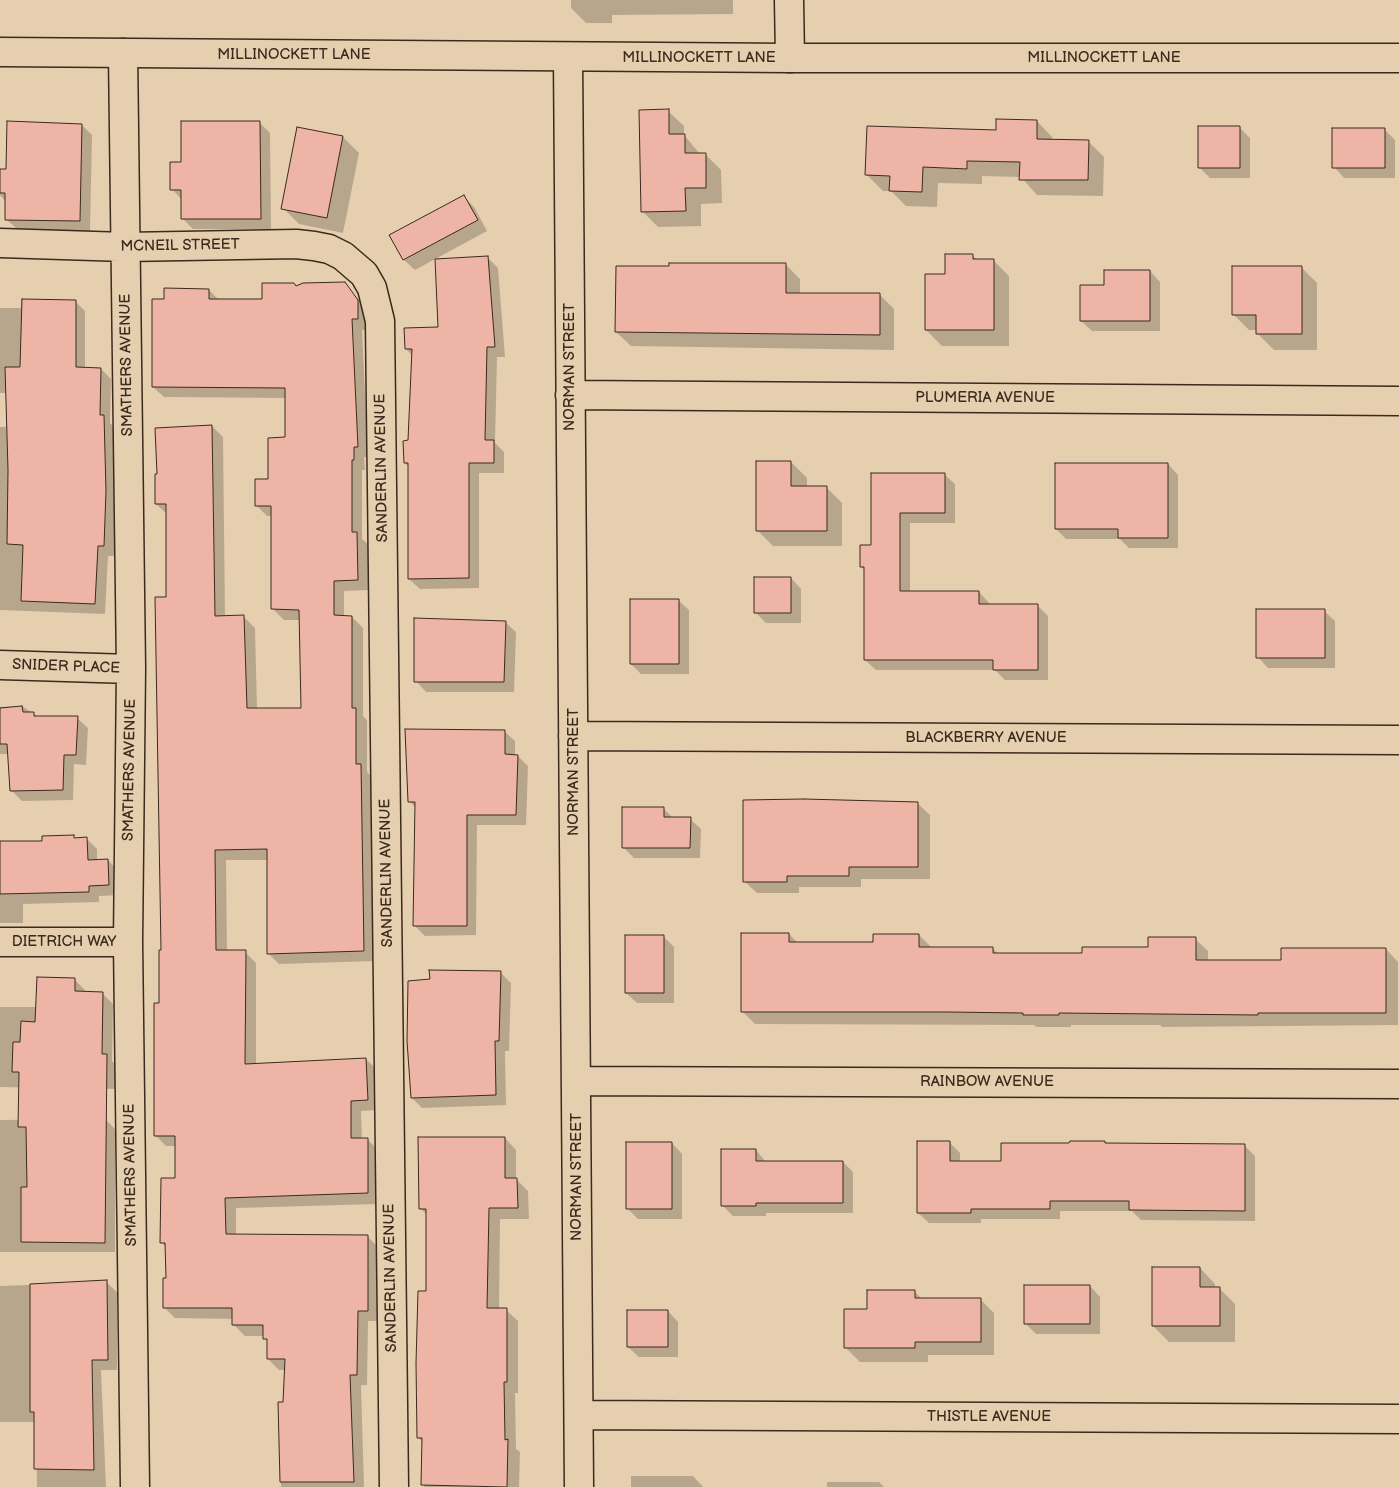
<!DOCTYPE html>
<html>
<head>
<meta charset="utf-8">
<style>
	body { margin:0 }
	canvas { display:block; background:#e6cfaf }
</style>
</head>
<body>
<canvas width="1399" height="1487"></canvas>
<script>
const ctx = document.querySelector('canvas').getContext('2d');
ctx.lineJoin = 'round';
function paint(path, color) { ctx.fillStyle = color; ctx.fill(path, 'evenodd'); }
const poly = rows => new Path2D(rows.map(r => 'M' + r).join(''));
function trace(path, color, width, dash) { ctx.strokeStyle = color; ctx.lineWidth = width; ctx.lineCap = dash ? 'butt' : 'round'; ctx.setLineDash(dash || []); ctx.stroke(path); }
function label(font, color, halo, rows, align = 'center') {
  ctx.font = font + ' "Balsamiq Sans",sans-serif'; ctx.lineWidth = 4; ctx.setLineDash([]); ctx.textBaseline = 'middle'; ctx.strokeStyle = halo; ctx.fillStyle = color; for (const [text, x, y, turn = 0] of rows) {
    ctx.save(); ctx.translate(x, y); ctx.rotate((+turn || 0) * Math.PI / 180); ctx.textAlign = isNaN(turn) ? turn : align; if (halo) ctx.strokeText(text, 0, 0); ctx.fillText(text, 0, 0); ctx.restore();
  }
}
paint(poly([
	[571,0,733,0,733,14,612,15,612,23,586,23,571,8],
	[668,111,684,126,684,135,700,154,705,154,721,170,722,203,701,204,701,226,658,227,642,211],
	[1037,121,1052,137,1052,141,1088,141,1104,157,1103,196,1037,195,1021,177,982,176,982,184,938,183,937,207,906,206,891,191,883,191,867,175,997,131],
	[259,122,270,133,271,229,193,229,182,218,182,200,172,189,182,164],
	[82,125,92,135,90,231,17,229,6,219,6,202,0,195,0,170,7,170],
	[1239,127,1250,138,1250,178,1210,178,1199,167],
	[1385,130,1395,140,1395,178,1344,178,1334,167],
	[343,137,359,153,343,233,299,224,283,208],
	[463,196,474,207,487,231,415,270,404,260,391,236],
	[973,256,977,260,993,260,1009,276,1009,346,942,346,926,330,947,275],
	[487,257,498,268,505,357,497,357,495,443,504,452,504,473,479,473,479,588,420,589,409,579,409,467,405,463,410,442,413,356,406,349,440,328],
	[786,265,800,279,800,294,879,294,894,309,894,350,631,346,616,332],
	[1301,267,1317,283,1317,350,1274,350,1258,334,1258,330,1249,330,1233,314],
	[1150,271,1160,282,1160,331,1092,331,1081,321],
	[344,283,369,312,369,330,362,330,368,457,364,457,365,470,362,470,362,539,368,544,369,590,344,591,344,617,352,617,363,628,363,716,367,720,367,772,371,776,375,961,279,964,268,953,268,860,226,860,227,952,245,952,256,963,256,1064,366,1059,377,1070,378,1110,361,1111,362,1139,367,1139,378,1150,378,1204,236,1208,236,1235,367,1236,378,1247,378,1321,368,1321,367,1385,361,1385,364,1487,281,1487,279,1403,285,1403,286,1370,279,1370,268,1359,268,1343,264,1336,245,1336,234,1325,234,1319,175,1318,164,1307,167,1279,167,1248,161,1242,177,1179,177,1146,166,1146,155,1135,163,951,167,598,167,514,156,504,212,426,223,437,225,617,244,617,255,628,257,709,302,709,301,620,284,620,273,609,273,516,267,516,256,505,287,438,286,398,164,397,153,387,165,300,209,290,219,300,264,300,297,287],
	[21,300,75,301,85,311,85,369,101,369,111,379,110,423,114,427,115,502,114,556,108,556,105,614,0,610,0,427,6,427,6,393,0,393,0,308,21,308],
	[791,462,807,478,807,487,826,487,842,503,842,546,773,546,757,530],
	[1168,464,1178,475,1178,548,1129,548,1120,539,1066,539,1056,529],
	[872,474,944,474,955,484,955,523,910,523,910,592,979,592,989,603,989,606,1038,606,1048,616,1048,680,1005,680,995,670,876,670,865,660,865,571,861,566,872,546],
	[791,578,801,589,801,623,766,623,755,612],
	[678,600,689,610,689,674,641,674,631,664],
	[1324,611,1335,621,1335,668,1268,668,1258,657],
	[505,622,516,632,514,692,426,692,416,681],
	[22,706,38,717,77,718,88,728,86,765,74,764,73,800,22,801,11,790,9,754,0,754,0,707],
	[504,731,515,741,515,756,518,756,528,766,526,825,477,825,476,935,425,936,415,926,416,808,409,801],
	[848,800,851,803,917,803,930,815,930,879,861,879,861,887,799,887,799,893,757,893,744,881,744,801],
	[663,808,673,818,690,819,701,829,700,858,634,858,623,847],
	[73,837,76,839,87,839,97,849,97,861,108,860,118,871,119,895,99,896,99,902,23,904,23,923,0,923,0,842,43,842],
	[789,934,799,944,874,944,919,935,932,948,993,948,998,954,1083,954,1150,948,1195,939,1208,951,1208,961,1282,961,1386,949,1398,962,1398,1025,1162,1027,1160,1025,1071,1025,1071,1027,1036,1027,1034,1025,755,1024,742,1011],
	[663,936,674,947,674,1003,637,1003,626,993],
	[500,972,511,983,509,1051,505,1051,506,1105,422,1108,412,1098],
	[75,980,85,990,85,993,103,994,113,1004,112,1061,117,1066,117,1089,0,1087,0,1007,37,1007],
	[105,1119,115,1129,115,1252,0,1252,0,1120],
	[505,1138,516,1150,516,1179,528,1191,529,1219,500,1219,499,1310,506,1310,518,1321,518,1393,515,1393,516,1449,520,1452,519,1487,425,1487,422,1484,423,1443,419,1438,427,1293,428,1216,421,1209],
	[949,1142,960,1153,960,1162,1002,1162,1107,1145,1245,1146,1255,1156,1255,1221,1141,1220,1132,1211,1060,1211,1060,1219,981,1219,981,1223,929,1223,918,1213],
	[672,1143,682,1154,682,1219,638,1219,628,1209],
	[756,1150,766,1162,843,1162,853,1172,853,1213,766,1213,766,1216,733,1216,722,1205],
	[1200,1268,1215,1284,1215,1288,1219,1288,1235,1304,1235,1342,1169,1342,1153,1326],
	[106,1282,117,1292,117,1370,101,1370,106,1487,37,1487,36,1422,0,1422,0,1286],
	[1090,1286,1100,1297,1100,1334,1036,1334,1025,1323],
	[914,1291,922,1299,980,1299,994,1313,994,1355,928,1355,928,1362,860,1362,846,1348,868,1310],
	[668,1311,678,1322,678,1357,639,1357,628,1347],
	[631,1476,693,1476,703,1487,631,1487],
	[827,1482,879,1482,884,1487,827,1487]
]), '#0003');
const building = poly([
	[669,109,669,134,685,134,685,153,706,153,706,188,685,188,686,211,641,212,639,110,669,109],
	[996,119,1037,120,1037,139,1089,140,1088,180,1019,180,1020,162,967,161,967,169,923,167,922,192,889,191,890,176,865,175,867,126,996,130,996,119],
	[7,121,82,124,80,221,5,220,5,193,0,193,0,169,6,169,7,121],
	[181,121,260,121,261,219,181,219,181,190,170,190,170,162,181,162,181,121],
	[1198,126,1240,126,1240,168,1198,168,1198,126],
	[297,127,343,136,327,218,281,209,297,127],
	[1332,128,1385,128,1385,168,1332,168,1332,128],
	[464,195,478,220,403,260,389,235,464,195],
	[945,254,973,254,973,259,994,259,994,330,925,330,925,274,945,274,945,254],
	[488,256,495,347,487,347,485,440,494,440,494,463,469,463,469,578,408,579,408,463,404,463,403,441,408,440,412,349,405,349,404,328,438,327,435,259,488,256],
	[669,263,786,263,786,293,880,293,880,335,615,332,616,266,669,266,669,263],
	[1232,266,1302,266,1302,334,1256,334,1256,315,1232,315,1232,266],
	[1104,270,1150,270,1150,321,1080,321,1080,285,1104,285,1104,270],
	[345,282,358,300,358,319,352,319,358,447,354,447,354,460,352,460,352,532,357,532,358,580,334,581,334,615,352,616,352,708,356,708,356,764,361,764,364,951,267,954,267,849,215,850,216,950,246,950,245,1064,366,1058,368,1100,351,1101,351,1138,368,1138,368,1193,225,1198,226,1234,368,1235,368,1311,358,1311,357,1375,350,1375,354,1482,280,1482,278,1402,283,1402,285,1359,267,1359,267,1339,263,1339,263,1325,232,1325,232,1308,163,1308,163,1278,166,1278,165,1243,160,1243,161,1178,175,1178,175,1136,154,1136,154,1003,159,1003,159,950,161,950,155,597,166,597,166,504,155,504,155,474,157,474,155,428,212,425,215,616,244,615,247,708,301,708,299,610,271,609,271,506,255,506,255,479,268,479,268,438,285,437,285,388,152,387,152,299,164,299,164,288,209,289,209,299,262,299,262,283,294,283,296,286,303,283,345,282],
	[22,299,76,300,76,367,101,368,100,415,104,415,106,491,104,546,98,546,95,604,21,601,23,545,7,544,8,470,5,367,20,367,22,299],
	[756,461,791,461,791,486,827,486,827,531,756,531,756,461],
	[1055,463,1168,463,1168,538,1118,538,1118,529,1055,529,1055,463],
	[871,473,945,473,945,513,900,513,900,591,979,591,979,604,1038,604,1038,670,993,670,993,660,864,660,864,567,860,567,860,545,871,545,871,473],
	[754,577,791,577,791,613,754,613,754,577],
	[630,599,679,599,679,664,630,664,630,599],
	[1256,609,1325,609,1325,658,1256,658,1256,609],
	[414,618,506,621,504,682,414,682,414,618],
	[22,706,23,712,34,712,34,716,78,716,76,755,64,755,63,790,10,791,7,744,0,744,0,708,22,706],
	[405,729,505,730,505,754,518,755,516,815,467,815,467,926,413,926,415,802,408,802,405,729],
	[804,799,918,802,918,867,849,867,849,876,787,876,787,882,743,882,743,800,804,799],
	[622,807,664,807,664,817,691,817,690,848,622,848,622,807],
	[74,835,74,838,87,837,88,860,108,859,109,885,89,886,89,892,0,894,0,841,42,841,42,836,74,835],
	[741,933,789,933,789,942,873,942,873,934,919,934,919,947,993,947,993,953,1082,953,1082,947,1148,947,1148,937,1196,937,1196,960,1281,960,1281,948,1386,948,1386,1013,1258,1013,1258,1015,1059,1013,1059,1015,1023,1015,1023,1013,948,1012,741,1012,741,933],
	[625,935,664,935,664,993,625,993,625,935],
	[429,970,501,971,499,1041,495,1041,496,1095,411,1098,407,1041,408,981,430,979,429,970],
	[37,977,75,978,75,991,103,992,102,1054,107,1054,105,1243,21,1242,21,1187,27,1187,26,1127,18,1127,19,1072,12,1072,13,1042,20,1042,21,1021,35,1022,37,977],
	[418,1137,505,1137,505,1178,517,1178,518,1208,489,1208,487,1308,507,1308,507,1382,504,1382,505,1440,508,1439,507,1487,421,1485,422,1438,417,1438,416,1363,418,1291,426,1291,426,1209,419,1209,418,1137],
	[917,1141,950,1141,950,1161,1001,1161,1001,1143,1069,1143,1070,1141,1105,1141,1105,1143,1245,1144,1245,1211,1129,1210,1129,1201,1050,1201,1050,1209,971,1209,971,1213,917,1213,917,1141],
	[626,1142,672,1142,672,1209,626,1209,626,1142],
	[721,1149,756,1149,756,1161,843,1161,843,1203,756,1203,756,1206,721,1206,721,1149],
	[1152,1267,1200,1267,1200,1287,1220,1287,1220,1326,1152,1326,1152,1267],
	[107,1280,108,1360,92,1360,94,1470,34,1469,34,1412,30,1412,30,1284,107,1280],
	[1024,1285,1090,1285,1090,1324,1024,1324,1024,1285],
	[867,1290,915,1290,915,1298,981,1298,981,1342,915,1342,915,1348,844,1348,844,1309,867,1309,867,1290],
	[627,1310,668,1310,668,1347,627,1347,627,1310]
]);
paint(building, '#eeb5a6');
trace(building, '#3b2a1e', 1);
const minor = poly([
	[789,0,790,58],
	[123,53,131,669,128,942,135,1487],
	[568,57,579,1487],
	[0,243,125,247,296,244,314,246,329,249,343,256,364,274,372,288,380,321,394,1487],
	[570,395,1399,401],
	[0,665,131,669],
	[573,736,1399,740],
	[0,942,128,942],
	[576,1081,1399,1084],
	[579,1415,1399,1419]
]);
const tertiary = poly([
	[0,52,790,58,1399,58]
]);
trace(minor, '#3b2a1e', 31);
trace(tertiary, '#3b2a1e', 31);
trace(minor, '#e6cfaf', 28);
trace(tertiary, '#e6cfaf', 28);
label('15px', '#3b2a1e', '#e6cfaf', [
	["MILLINOCKETT LANE",294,55],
	["MILLINOCKETT LANE",699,58],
	["MILLINOCKETT LANE",1104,58],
	["MCNEIL STREET",180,246,-1],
	["SMATHERS AVENUE",127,365,-91],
	["NORMAN STREET",570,367,-90],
	["PLUMERIA AVENUE",985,398],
	["SANDERLIN AVENUE",382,468,-91],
	["SNIDER PLACE",66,667,2],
	["BLACKBERRY AVENUE",986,738],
	["SMATHERS AVENUE",130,770,-89],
	["NORMAN STREET",574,772,-90],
	["SANDERLIN AVENUE",387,873,-91],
	["DIETRICH WAY",64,942],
	["RAINBOW AVENUE",987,1082],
	["SMATHERS AVENUE",131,1175,-91],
	["NORMAN STREET",577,1177,-90],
	["SANDERLIN AVENUE",391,1278,-91],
	["THISTLE AVENUE",989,1417]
]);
</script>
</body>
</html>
